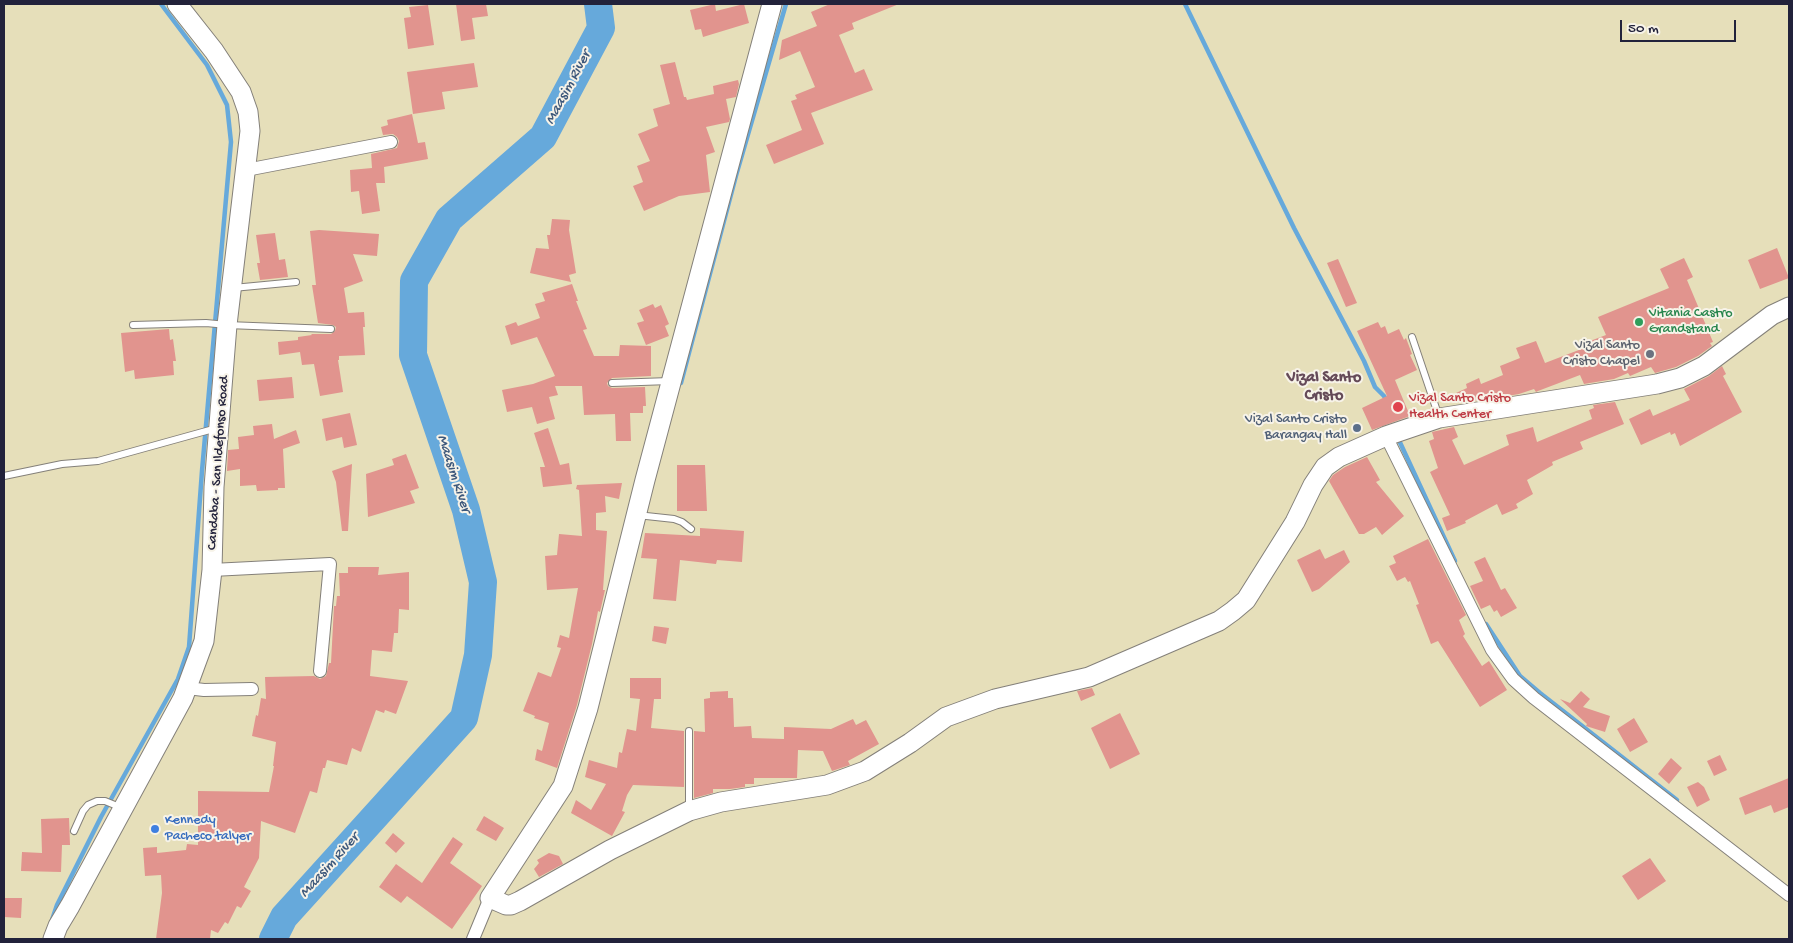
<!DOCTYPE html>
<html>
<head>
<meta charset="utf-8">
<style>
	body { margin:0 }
	#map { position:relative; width:1793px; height:943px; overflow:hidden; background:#e6dfba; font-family:"Gochi Hand",sans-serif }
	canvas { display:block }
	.frame { position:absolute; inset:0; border:5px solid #22223b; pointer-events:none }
	.scale { position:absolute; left:1620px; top:20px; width:116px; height:22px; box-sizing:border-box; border:2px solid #22223b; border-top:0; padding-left:6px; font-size:15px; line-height:18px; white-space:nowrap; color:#22223b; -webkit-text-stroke:4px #f7f3e8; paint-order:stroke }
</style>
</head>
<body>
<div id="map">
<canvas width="1793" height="943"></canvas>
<div class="frame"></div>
<div class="scale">50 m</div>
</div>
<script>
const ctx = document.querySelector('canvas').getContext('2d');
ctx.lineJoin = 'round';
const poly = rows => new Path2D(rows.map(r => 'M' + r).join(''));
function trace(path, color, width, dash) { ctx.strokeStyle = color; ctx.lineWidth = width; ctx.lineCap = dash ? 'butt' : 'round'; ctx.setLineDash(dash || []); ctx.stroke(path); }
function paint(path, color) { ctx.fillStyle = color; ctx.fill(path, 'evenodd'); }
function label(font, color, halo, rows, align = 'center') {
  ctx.font = font + ' "Gochi Hand",sans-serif'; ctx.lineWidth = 4; ctx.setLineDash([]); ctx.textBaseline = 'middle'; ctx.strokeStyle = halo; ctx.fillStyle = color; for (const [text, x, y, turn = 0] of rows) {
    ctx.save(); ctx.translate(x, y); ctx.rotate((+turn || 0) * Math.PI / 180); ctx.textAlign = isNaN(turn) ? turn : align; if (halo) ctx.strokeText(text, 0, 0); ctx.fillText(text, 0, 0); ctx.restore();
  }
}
trace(poly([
	[1185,4,1294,228,1364,361,1375,387,1384,396,1387,401],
	[681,383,737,172,786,4],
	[1397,436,1455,561],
	[1486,624,1520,676,1540,693,1677,800],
	[52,920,57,905,101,817,178,679,189,647,202,471,231,142,227,105,207,65,161,4]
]), '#66a9db', 4.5);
trace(poly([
	[273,939,284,917,464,718,478,655,483,582,466,510,413,355,414,281,449,219,543,137,601,28,598,4]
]), '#66a9db', 28);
paint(poly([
	[456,4,486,4,488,16,472,18,475,39,461,41],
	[715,4,716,11,744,4,749,23,703,37,701,29,695,30,690,10],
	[830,4,899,4,852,23,854,29,839,35,855,73,864,69,873,90,811,113,824,144,774,164,766,145,802,130,791,101,797,99,795,95,815,87,800,51,779,60,782,40,817,26,811,12],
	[428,5,434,45,408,49,404,18,411,17,409,7],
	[675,62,684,97,686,97,687,100,714,94,713,86,738,80,739,84,736,97,726,99,730,119,729,122,706,127,715,152,706,155,710,192,679,196,644,211,633,186,643,182,637,166,650,161,638,134,658,126,653,109,670,104,660,65],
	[474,63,478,87,442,92,445,109,413,114,407,72],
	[412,114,418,143,425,142,428,159,384,167,385,183,376,183,380,211,362,214,359,191,351,192,350,170,372,168,371,154,397,148,399,141,397,137,393,134,383,135,381,127,388,125,387,120],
	[552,219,570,220,569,230,576,273,569,275,571,282,530,273,536,248,549,249,547,235,550,235],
	[319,230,379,234,377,256,353,254,363,281,344,288,348,313,364,312,365,327,363,327,365,355,339,356,339,360,338,360,343,392,320,396,314,364,302,365,300,352,279,355,278,342,298,340,298,337,312,335,311,334,331,334,335,331,336,327,333,325,318,323,312,285,316,285,310,231],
	[275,233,279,260,285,259,288,277,260,280,257,263,260,263,256,235],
	[1777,248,1789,278,1760,289,1748,260],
	[1684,258,1693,277,1687,280,1713,342,1710,343,1712,346,1698,356,1676,367,1655,373,1651,367,1630,376,1628,373,1614,379,1584,384,1580,375,1538,391,1536,392,1534,389,1519,394,1496,398,1495,395,1486,399,1460,403,1456,393,1467,388,1466,384,1479,378,1481,384,1503,375,1500,366,1520,358,1516,348,1536,341,1545,363,1584,348,1582,344,1606,335,1598,317,1669,288,1660,269],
	[1338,259,1357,303,1346,307,1327,263],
	[572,284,578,301,576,301,587,329,583,330,594,356,619,356,620,345,651,346,651,376,612,378,607,383,608,386,612,388,645,387,646,406,643,406,643,413,630,413,631,441,616,441,615,414,584,415,582,386,555,386,558,395,549,397,555,419,537,424,532,407,507,412,502,390,533,384,555,376,537,337,511,345,505,326,516,322,518,326,540,318,535,304,545,301,542,293],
	[653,304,655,308,661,305,669,324,665,326,669,336,646,345,637,323,644,321,639,310],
	[1378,322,1381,328,1385,326,1388,334,1399,329,1404,340,1406,338,1412,354,1410,355,1417,370,1395,380,1410,416,1372,430,1362,408,1387,396,1357,331],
	[169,329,170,340,173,339,176,361,173,361,174,375,135,379,134,370,125,372,121,333],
	[1722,366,1726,374,1723,376,1742,412,1680,446,1675,433,1671,435,1670,432,1641,445,1629,419,1650,409,1653,416,1690,400,1684,389,1709,376],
	[292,377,294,398,259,401,257,380],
	[1615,402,1624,424,1580,442,1583,449,1552,462,1553,465,1527,480,1533,494,1516,504,1518,508,1502,515,1497,504,1465,521,1466,523,1447,531,1442,518,1450,515,1430,472,1438,468,1429,441,1434,439,1432,432,1454,427,1458,437,1452,440,1464,465,1509,445,1506,435,1533,427,1537,442,1592,419,1589,410,1594,408,1593,405],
	[350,413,357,445,344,448,342,437,326,441,322,419],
	[272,424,274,439,296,430,300,443,283,449,285,488,278,488,278,490,257,491,256,485,240,486,240,469,227,471,228,450,239,449,238,437,254,435,253,426],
	[548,428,560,465,569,463,572,484,543,487,540,467,545,467,534,433],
	[406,454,419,488,410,491,415,503,368,517,366,474,394,465,392,459],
	[1367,457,1380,480,1376,482,1404,516,1382,535,1376,527,1364,534,1359,534,1329,481,1333,475,1345,467],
	[352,464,348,531,342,531,336,482,332,471],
	[677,465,705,465,707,511,677,511],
	[622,483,619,499,605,496,606,512,596,513,596,530,607,531,603,590,605,590,600,612,598,611,592,644,577,705,557,768,535,760,537,749,542,751,549,723,534,718,535,716,523,711,538,672,551,677,561,648,557,647,560,635,569,638,578,588,547,590,545,556,557,555,559,534,582,536,579,490,576,489,577,485],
	[700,528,744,531,742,562,717,560,716,564,680,560,676,601,653,599,657,559,641,558,645,533,700,536],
	[1428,539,1466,615,1459,620,1465,634,1463,636,1482,666,1489,661,1507,690,1480,707,1438,641,1431,644,1416,605,1419,604,1410,581,1408,582,1405,577,1397,581,1389,566,1396,563,1393,556],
	[1320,549,1325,559,1344,550,1350,562,1319,589,1312,592,1297,560],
	[1485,557,1501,590,1505,588,1517,608,1501,617,1497,610,1494,612,1490,605,1481,609,1470,586,1483,581,1474,562],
	[348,567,379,567,378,575,409,572,409,610,399,609,398,633,394,633,392,652,372,650,370,676,408,681,396,714,385,710,384,713,376,710,361,752,352,748,347,765,327,760,325,768,323,768,317,793,310,791,295,833,261,821,259,858,244,887,251,891,241,908,237,906,228,924,225,922,218,933,211,930,210,939,156,939,162,893,161,875,145,876,143,848,157,847,157,853,186,850,187,844,198,845,198,791,269,792,274,766,273,766,276,742,252,736,256,715,258,716,261,698,266,699,265,677,314,676,320,679,326,676,329,663,331,663,334,606,336,606,337,596,340,596,339,573,348,573],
	[654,626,669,628,666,644,652,641],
	[630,678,661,678,661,699,654,699,651,728,684,731,684,787,633,785,627,795,622,811,625,812,612,836,571,813,576,800,591,810,606,784,585,777,589,760,617,768,619,752,622,753,627,729,636,731,640,699,630,698],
	[1092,688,1095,695,1081,701,1077,691],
	[728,691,728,698,733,698,734,727,751,726,752,738,784,739,784,727,831,729,853,719,856,725,866,720,879,744,848,761,850,765,832,771,823,751,798,750,797,778,754,778,754,784,745,784,745,787,730,789,713,789,713,793,694,798,694,731,705,732,704,699,710,698,710,692],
	[1581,691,1590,699,1583,707,1610,716,1605,732,1586,726,1587,724,1560,699,1570,703],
	[1120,713,1140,754,1110,769,1091,728],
	[1634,718,1648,742,1630,752,1617,729],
	[1720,755,1727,770,1714,776,1707,761],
	[1671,758,1682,768,1669,784,1658,774],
	[1789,778,1789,807,1774,813,1771,805,1745,815,1739,798],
	[1698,782,1704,787,1710,800,1697,807,1687,787],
	[484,816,504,828,496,841,476,830],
	[69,818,70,845,62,845,61,872,21,871,22,852,42,853,41,819],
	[393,833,405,843,396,853,385,843],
	[453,837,463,844,450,863,482,886,452,929,407,896,401,903,379,887,396,864,422,883],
	[549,853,559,856,563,864,539,877,534,869,539,863,537,860],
	[1650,858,1666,881,1638,900,1622,876],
	[4,898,22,898,21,918,4,917]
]), '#e1948e');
const lane = poly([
	[233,288,296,282],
	[133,325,206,323,227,325,331,329],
	[1412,337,1439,417],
	[612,383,670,381],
	[4,476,62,464,98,461,217,428],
	[637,515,674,519,682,522,691,529],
	[689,810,689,731],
	[74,831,83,811,88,805,97,801,105,801,122,808]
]);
const street = poly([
	[246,170,391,142],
	[1386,436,1492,650,1513,679,1534,698,1789,895],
	[212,570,330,564,320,671],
	[187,688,204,690,252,689],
	[473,939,490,898]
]);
const secondary = poly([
	[772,4,645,480,588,708,563,786,490,898,506,905,511,905,520,901,610,850,689,811,721,802,827,785,865,771,910,743,946,717,995,699,1089,677,1219,621,1233,611,1246,600,1295,522,1313,485,1325,467,1339,457,1386,436,1439,418,1657,384,1680,378,1704,366,1772,315,1789,307],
	[53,939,58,926,70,906,183,698,204,641,212,570,214,487,227,325,250,131,248,112,241,92,214,51,177,4]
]);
trace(lane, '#84807a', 8);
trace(street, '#84807a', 14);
trace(secondary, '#84807a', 21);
trace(lane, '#fff', 6);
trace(street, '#fff', 12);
trace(secondary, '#fff', 19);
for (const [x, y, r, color] of [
	[1639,322,5,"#2e9e5b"],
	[1650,354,5,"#6b7280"],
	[1398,407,6,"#e0444e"],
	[1357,428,5,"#5c6f8a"],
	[155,829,5,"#3f7fe0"]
]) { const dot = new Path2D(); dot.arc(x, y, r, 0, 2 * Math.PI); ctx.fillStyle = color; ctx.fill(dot); trace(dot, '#f7f3e8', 2); }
label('14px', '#27864d', '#f7f3e8', [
	["Vitania Castro",1649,314],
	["Grandstand",1649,330]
], 'left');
label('14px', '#5b616d', '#f7f3e8', [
	["Vizal Santo",1640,346],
	["Cristo Chapel",1640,362]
], 'right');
label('14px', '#be3a42', '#f7f3e8', [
	["Vizal Santo Cristo",1409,399],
	["Health Center",1409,415]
], 'left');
label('14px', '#4e5e75', '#f7f3e8', [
	["Vizal Santo Cristo",1347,420],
	["Barangay Hall",1347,436]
], 'right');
label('14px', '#22223b', '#f7f3e8', [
	["Candaba - San Ildefonso Road",219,463,-86]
]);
label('14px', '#366cbe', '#f7f3e8', [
	["Kennedy",165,821],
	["Pacheco talyer",165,837]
], 'left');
label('italic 15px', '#3d587b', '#f7f3e8', [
	["Maasim River",569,88,-62],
	["Maasim River",453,474,72],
	["Maasim River",330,866,-48]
]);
label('bold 16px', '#654a58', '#f7f3e8', [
	["Vizal Santo",1324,379],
	["Cristo",1324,397]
]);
</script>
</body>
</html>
